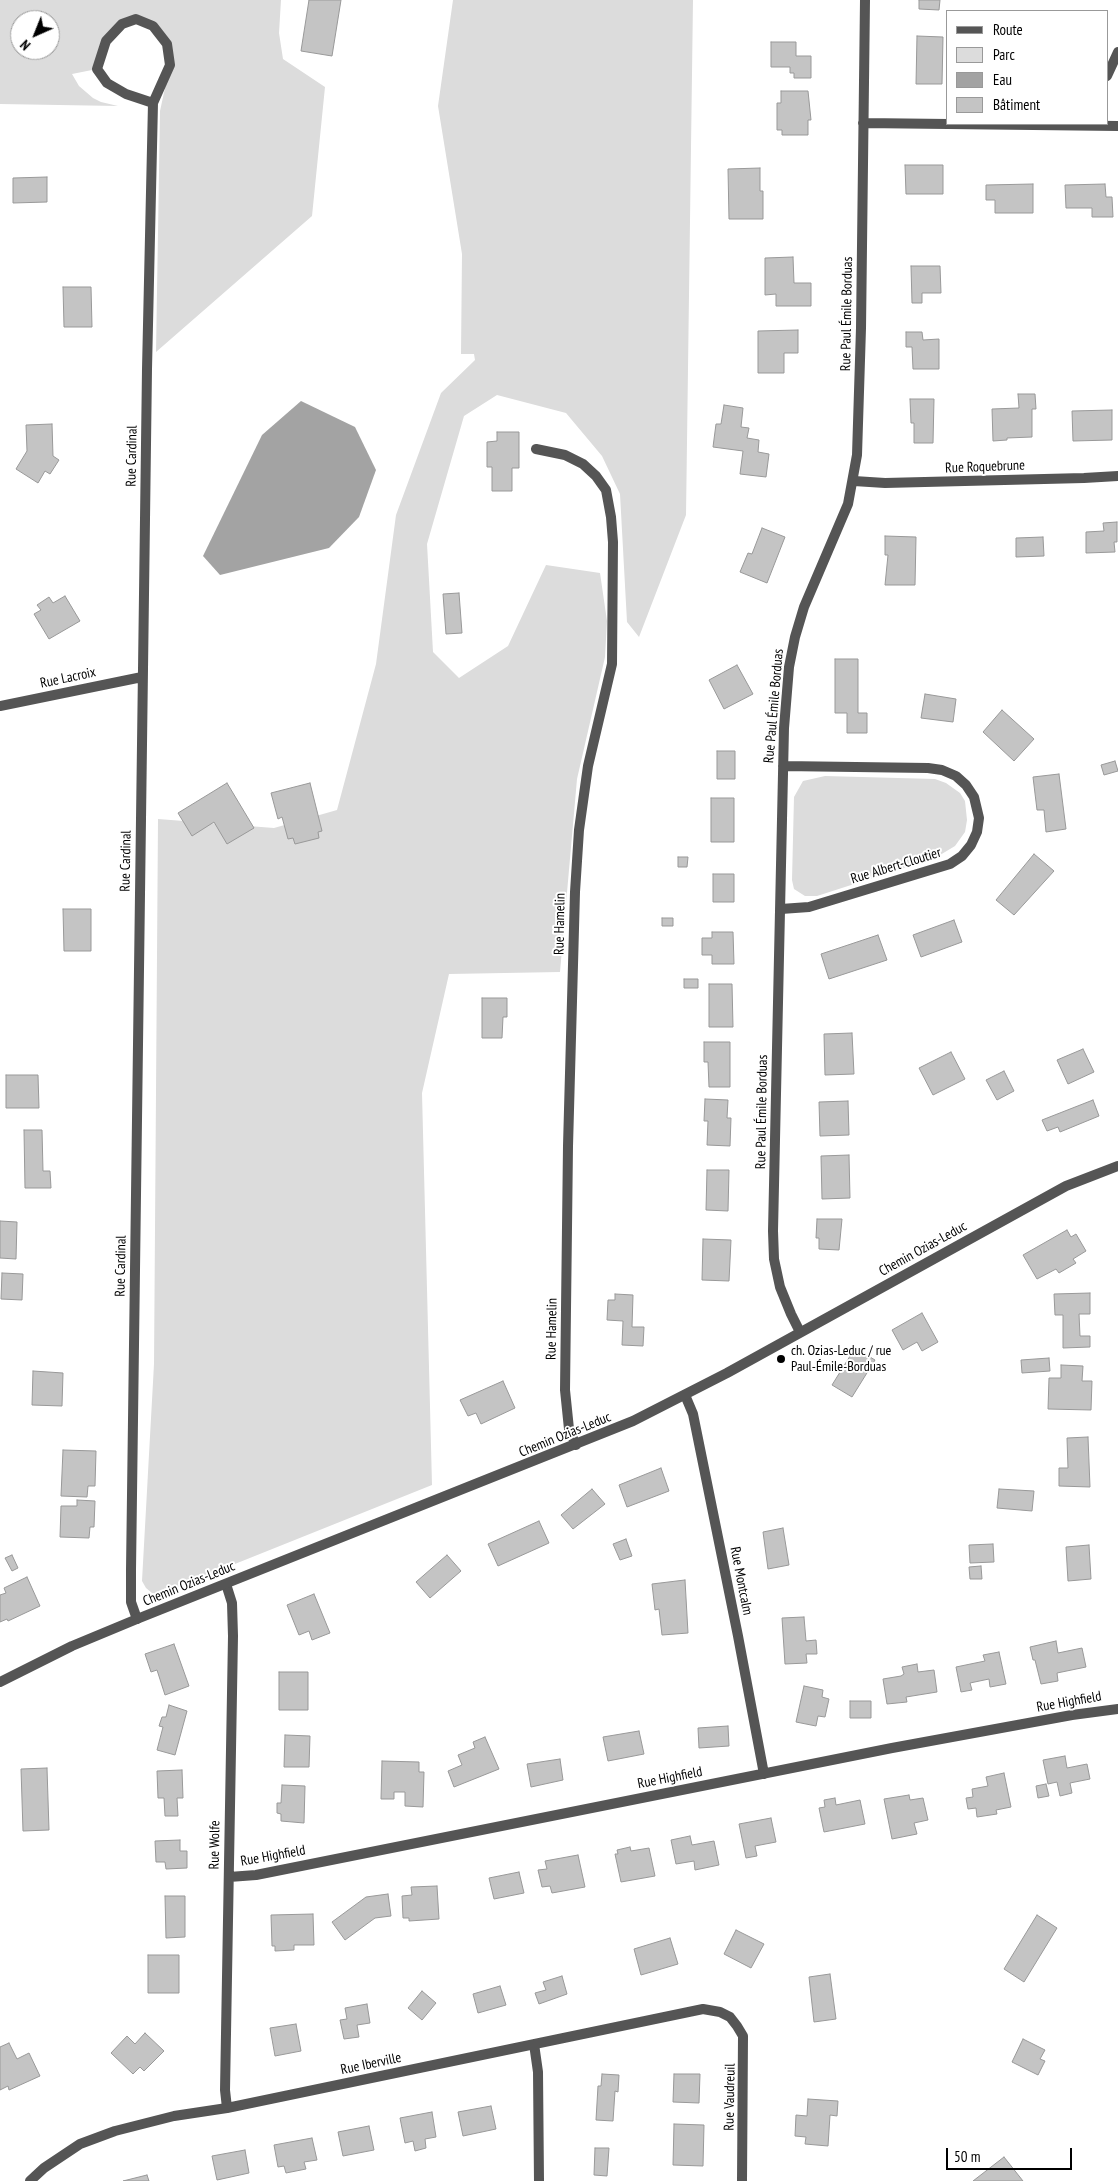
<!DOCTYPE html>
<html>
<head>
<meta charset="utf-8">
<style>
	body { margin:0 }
	#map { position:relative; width:1118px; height:2181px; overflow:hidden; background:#fff; font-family:"PT Sans Narrow",sans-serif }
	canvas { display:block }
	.legend { position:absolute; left:946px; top:10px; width:162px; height:115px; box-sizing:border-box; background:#fff; border:1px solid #999; margin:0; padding:6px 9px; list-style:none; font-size:15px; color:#000 }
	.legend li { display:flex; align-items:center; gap:10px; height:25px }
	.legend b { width:25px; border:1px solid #999 }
	.north { position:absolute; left:10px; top:10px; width:50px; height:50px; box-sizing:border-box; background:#fff; border:1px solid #999; border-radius:50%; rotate:224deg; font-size:14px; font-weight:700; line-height:20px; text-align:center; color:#000 }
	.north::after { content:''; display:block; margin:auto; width:18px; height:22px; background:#000; clip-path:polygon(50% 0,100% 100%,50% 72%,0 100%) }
	.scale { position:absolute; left:946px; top:2148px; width:126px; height:22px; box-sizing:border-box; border:2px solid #000; border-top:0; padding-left:6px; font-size:15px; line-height:18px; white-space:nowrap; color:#000; -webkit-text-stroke:4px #fff; paint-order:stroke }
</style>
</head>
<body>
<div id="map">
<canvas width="1118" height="2181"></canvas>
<ul class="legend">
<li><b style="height:6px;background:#555"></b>Route</li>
<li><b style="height:14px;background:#dcdcdc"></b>Parc</li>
<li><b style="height:14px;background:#a3a3a3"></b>Eau</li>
<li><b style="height:14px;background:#c4c4c4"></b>Bâtiment</li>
</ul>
<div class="north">N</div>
<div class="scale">50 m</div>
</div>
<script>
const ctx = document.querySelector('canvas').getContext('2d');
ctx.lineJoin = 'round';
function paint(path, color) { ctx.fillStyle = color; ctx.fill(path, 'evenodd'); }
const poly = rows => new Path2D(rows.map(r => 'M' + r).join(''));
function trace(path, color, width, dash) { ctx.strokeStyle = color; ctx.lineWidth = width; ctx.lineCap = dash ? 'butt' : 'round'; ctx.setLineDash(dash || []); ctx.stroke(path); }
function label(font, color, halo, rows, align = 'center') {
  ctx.font = font + ' "PT Sans Narrow",sans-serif'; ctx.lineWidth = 4; ctx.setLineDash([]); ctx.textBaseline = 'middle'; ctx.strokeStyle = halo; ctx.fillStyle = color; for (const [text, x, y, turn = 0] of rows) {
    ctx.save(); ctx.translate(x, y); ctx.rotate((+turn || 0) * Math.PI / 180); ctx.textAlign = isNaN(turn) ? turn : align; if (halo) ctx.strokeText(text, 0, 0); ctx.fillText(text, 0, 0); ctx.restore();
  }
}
paint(poly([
	[0,0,281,0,279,33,283,59,325,87,312,216,156,352,160,111,170,65,167,44,153,26,136,19,106,41,97,69,72,74,79,86,93,98,101,102,118,106,0,104],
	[20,20,50,20,50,50,20,50],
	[453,0,693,0,686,515,639,637,627,622,620,494,602,456,566,413,497,395,464,416,427,544,433,652,459,678,508,646,546,565,600,573,607,621,605,657,577,779,560,972,449,974,422,1093,432,1485,160,1594,152,1593,146,1588,142,1581,154,1364,158,819,274,828,337,810,376,664,396,515,441,393,475,360,474,354,461,354,462,254,438,106],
	[825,776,935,779,946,783,960,793,965,801,967,820,965,832,955,846,935,858,817,896,805,896,794,889,792,880,794,797,803,781]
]), '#dcdcdc');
paint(poly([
	[301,401,355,427,376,470,359,517,329,548,220,575,203,556,262,435]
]), '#a3a3a3');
const building = poly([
	[309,0,341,0,332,56,301,51,309,0],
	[919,0,940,0,939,10,919,9,919,0],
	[917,36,943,37,942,84,916,84,917,36],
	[771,42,796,42,796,56,811,56,811,78,794,78,794,73,790,73,790,67,771,67,771,42],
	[781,91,808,91,811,120,808,120,808,135,782,135,782,130,777,130,777,103,781,103,781,91],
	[905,165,943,165,943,194,906,194,905,165],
	[760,168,760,191,763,191,763,219,729,219,728,169,760,168],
	[47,177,47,202,13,203,13,178,47,177],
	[1033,184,1033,213,995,213,995,200,986,200,986,185,1033,184],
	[1105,184,1106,197,1112,197,1113,217,1092,217,1092,208,1066,208,1065,185,1105,184],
	[793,257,794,283,811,283,811,306,776,306,776,294,765,295,765,258,793,257],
	[911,266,940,266,941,293,922,293,922,303,912,303,911,266],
	[63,287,91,287,92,327,64,327,63,287],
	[798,330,798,353,784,353,784,373,758,373,758,331,798,330],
	[906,332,922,332,923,340,939,339,939,369,913,369,912,347,906,347,906,332],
	[1018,394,1035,394,1036,409,1032,409,1032,437,1007,438,1007,440,993,441,992,409,1019,408,1018,394],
	[910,399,934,399,933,443,914,443,914,423,911,423,910,399],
	[724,405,743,408,741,427,749,428,747,438,759,440,758,452,769,454,766,477,740,474,743,451,713,447,716,424,721,424,724,405],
	[1112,410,1112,440,1073,441,1072,411,1112,410],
	[52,424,53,456,59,460,50,474,45,471,38,483,16,469,27,451,26,425,52,424],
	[497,432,519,432,519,468,512,468,512,491,492,491,492,467,487,467,487,442,497,441,497,432],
	[1117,522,1117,542,1114,542,1115,552,1086,553,1086,532,1104,531,1103,523,1117,522],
	[762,528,785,537,767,583,740,572,748,553,752,554,762,528],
	[885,536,916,537,915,585,885,585,888,555,885,555,885,536],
	[1043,537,1044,556,1016,557,1016,538,1043,537],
	[459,593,462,633,446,634,443,594,459,593],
	[65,596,80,621,49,639,34,614,41,610,37,605,49,597,53,603,65,596],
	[835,659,858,659,858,713,867,713,867,733,847,733,847,713,835,713,835,659],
	[737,665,753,694,724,709,709,680,737,665],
	[925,694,956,699,953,722,921,718,925,694],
	[1002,710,1034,739,1014,761,983,732,1002,710],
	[717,751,735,751,735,779,717,779,717,751],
	[1115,761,1118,771,1104,775,1101,765,1115,761],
	[1059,774,1066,829,1046,832,1044,810,1037,810,1033,777,1059,774],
	[227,783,254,828,227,844,214,822,192,836,178,813,227,783],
	[310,783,322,831,318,832,319,838,295,844,293,838,288,839,282,817,278,819,271,793,310,783],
	[711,798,734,798,734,842,711,842,711,798],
	[1034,854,1054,871,1014,915,996,900,1034,854],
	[678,857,688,857,687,867,678,867,678,857],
	[713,874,734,874,734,902,713,902,713,874],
	[63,909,91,909,91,951,64,951,63,909],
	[662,918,673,918,673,926,662,926,662,918],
	[954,920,962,942,921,957,913,935,954,920],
	[712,932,733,932,734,964,712,964,712,955,702,955,702,938,712,938,712,932],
	[878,935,887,960,829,979,821,954,878,935],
	[684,979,698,979,698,988,684,988,684,979],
	[709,984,732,984,733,1027,709,1027,709,984],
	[482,998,507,998,507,1017,503,1017,502,1038,482,1038,482,998],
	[852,1033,854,1074,825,1075,824,1034,852,1033],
	[704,1042,730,1042,730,1087,709,1087,708,1062,704,1062,704,1042],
	[1083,1049,1094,1072,1068,1084,1057,1060,1083,1049],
	[951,1052,965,1079,933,1095,919,1068,951,1052],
	[1004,1071,1014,1091,997,1100,986,1080,1004,1071],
	[6,1075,38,1075,39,1108,6,1108,6,1075],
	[705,1099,728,1100,727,1118,731,1118,730,1146,707,1145,708,1121,704,1121,705,1099],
	[1093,1100,1099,1116,1060,1132,1058,1127,1047,1131,1042,1120,1093,1100],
	[848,1101,849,1135,820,1136,819,1102,848,1101],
	[24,1130,42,1130,43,1171,50,1171,51,1188,25,1188,24,1130],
	[849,1155,850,1198,822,1199,821,1156,849,1155],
	[707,1170,729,1170,728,1211,706,1210,707,1170],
	[817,1219,842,1219,839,1250,819,1249,819,1238,816,1238,817,1219],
	[0,1221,17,1222,16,1259,0,1258,0,1221],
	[1067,1230,1071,1237,1076,1234,1086,1251,1073,1259,1076,1263,1059,1273,1056,1269,1037,1279,1023,1255,1067,1230],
	[703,1239,731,1240,729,1281,702,1280,703,1239],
	[2,1273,23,1274,22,1300,1,1299,2,1273],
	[1090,1293,1090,1314,1079,1314,1080,1336,1090,1336,1090,1347,1063,1348,1063,1315,1055,1315,1054,1294,1090,1293],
	[615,1294,633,1295,632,1327,644,1327,643,1346,622,1345,623,1321,607,1320,608,1300,615,1300,615,1294],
	[922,1313,938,1342,922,1351,917,1342,903,1350,892,1330,922,1313],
	[855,1348,875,1360,852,1397,832,1385,855,1348],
	[1049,1358,1050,1371,1022,1373,1021,1360,1049,1358],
	[1061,1365,1083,1366,1082,1381,1092,1381,1091,1410,1048,1409,1049,1378,1061,1378,1061,1365],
	[33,1371,63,1373,62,1406,32,1405,33,1371],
	[503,1381,515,1408,481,1424,476,1413,468,1416,460,1400,503,1381],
	[1088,1437,1090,1487,1059,1486,1059,1468,1068,1468,1067,1438,1088,1437],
	[63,1450,96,1451,95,1486,88,1486,87,1497,61,1496,63,1450],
	[661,1468,669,1491,627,1507,619,1485,661,1468],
	[592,1489,605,1504,573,1529,561,1515,592,1489],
	[999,1489,1034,1491,1032,1511,997,1508,999,1489],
	[77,1500,95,1501,94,1527,90,1527,89,1538,60,1537,61,1506,77,1506,77,1500],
	[539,1521,549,1543,498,1566,488,1544,539,1521],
	[783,1528,789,1565,768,1569,763,1532,783,1528],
	[626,1539,632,1556,620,1560,613,1544,626,1539],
	[993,1544,994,1562,970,1563,969,1545,993,1544],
	[1089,1545,1091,1579,1068,1581,1066,1547,1089,1545],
	[12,1555,18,1568,12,1571,5,1558,12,1555],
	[447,1555,461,1571,430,1598,416,1582,447,1555],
	[981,1566,982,1579,970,1579,969,1567,981,1566],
	[27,1577,40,1606,8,1621,7,1619,0,1622,0,1595,6,1593,4,1588,27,1577],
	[685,1580,688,1633,662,1635,659,1609,655,1610,652,1584,685,1580],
	[314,1594,330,1633,312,1640,309,1631,299,1635,287,1605,314,1594],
	[804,1617,806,1641,816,1640,817,1654,806,1654,807,1663,785,1664,782,1618,804,1617],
	[1056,1641,1058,1653,1082,1648,1086,1667,1057,1673,1058,1681,1041,1684,1035,1660,1033,1660,1030,1647,1056,1641],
	[174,1644,189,1686,165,1695,157,1670,151,1672,145,1654,174,1644],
	[999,1652,1006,1684,990,1687,989,1679,970,1683,972,1690,961,1692,956,1667,985,1661,983,1655,999,1652],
	[917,1664,918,1672,934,1670,937,1692,906,1697,907,1702,887,1704,883,1679,901,1676,904,1674,902,1667,917,1664],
	[279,1672,308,1672,308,1710,279,1710,279,1672],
	[804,1686,823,1690,822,1697,829,1699,825,1717,818,1716,816,1726,796,1722,804,1686],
	[850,1701,871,1701,871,1718,850,1718,850,1701],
	[169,1705,187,1711,175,1755,157,1750,163,1727,159,1726,162,1717,166,1717,169,1705],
	[728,1726,729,1746,699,1748,698,1728,728,1726],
	[639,1731,644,1754,608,1761,603,1737,639,1731],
	[285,1735,310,1736,309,1767,284,1767,285,1735],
	[485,1737,499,1769,454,1787,448,1771,462,1765,458,1755,475,1748,473,1742,485,1737],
	[1065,1756,1067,1768,1087,1764,1090,1779,1070,1783,1072,1793,1060,1796,1057,1782,1048,1784,1043,1760,1065,1756],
	[560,1759,563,1780,531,1787,527,1764,560,1759],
	[382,1761,419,1762,419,1772,424,1772,423,1807,405,1806,405,1792,394,1792,394,1799,381,1799,382,1761],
	[47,1768,49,1830,23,1831,21,1769,47,1768],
	[182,1770,183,1798,177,1798,178,1816,165,1816,164,1798,158,1798,157,1771,182,1770],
	[1004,1773,1011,1807,996,1810,997,1814,977,1817,976,1808,968,1809,966,1798,973,1797,972,1789,988,1786,986,1777,1004,1773],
	[1046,1784,1049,1796,1038,1798,1036,1786,1046,1784],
	[282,1785,305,1786,304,1823,281,1821,281,1814,277,1813,277,1803,281,1803,282,1785],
	[909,1795,910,1800,923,1798,928,1820,914,1823,917,1834,892,1839,884,1799,909,1795],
	[835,1798,836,1805,860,1800,865,1824,824,1832,819,1808,825,1807,824,1800,835,1798],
	[771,1818,776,1842,755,1846,757,1856,746,1858,739,1824,771,1818],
	[690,1836,692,1845,714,1841,719,1865,695,1870,694,1861,676,1864,671,1840,690,1836],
	[180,1840,180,1851,187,1851,187,1868,166,1869,165,1862,156,1862,155,1841,180,1840],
	[630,1847,631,1851,649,1848,655,1876,621,1882,615,1854,618,1854,617,1850,630,1847],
	[578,1855,585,1887,552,1893,550,1886,542,1887,538,1870,547,1869,545,1861,578,1855],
	[519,1872,524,1893,494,1899,489,1878,519,1872],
	[437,1886,439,1919,409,1921,409,1918,403,1918,402,1896,412,1895,411,1887,437,1886],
	[388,1894,391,1916,375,1918,345,1940,332,1922,366,1897,388,1894],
	[165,1896,185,1896,185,1937,166,1938,165,1896],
	[313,1914,314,1945,294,1945,294,1950,275,1951,275,1946,272,1946,271,1915,313,1914],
	[1037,1915,1057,1928,1024,1982,1004,1969,1037,1915],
	[736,1930,764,1944,751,1968,724,1954,736,1930],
	[670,1938,678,1964,641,1975,634,1949,670,1938],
	[148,1955,179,1955,179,1993,148,1993,148,1955],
	[830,1974,836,2019,814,2022,809,1977,830,1974],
	[562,1976,567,1994,539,2004,535,1993,546,1990,543,1982,562,1976],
	[500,1986,506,2005,478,2013,473,1994,500,1986],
	[422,1991,436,2003,422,2020,408,2008,422,1991],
	[367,2004,370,2023,357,2025,359,2037,344,2039,340,2020,347,2019,345,2008,367,2004],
	[296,2024,301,2051,275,2056,270,2028,296,2024],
	[145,2033,164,2051,144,2071,140,2067,133,2074,111,2053,127,2036,135,2044,145,2033],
	[1023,2039,1045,2050,1040,2059,1045,2061,1038,2075,1012,2062,1023,2039],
	[9,2043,17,2059,29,2053,40,2076,9,2090,8,2086,0,2090,0,2047,9,2043],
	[602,2074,619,2075,618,2092,615,2091,613,2121,596,2120,598,2086,601,2086,602,2074],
	[674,2074,700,2074,699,2103,673,2102,674,2074],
	[808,2099,838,2101,837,2116,830,2115,828,2146,805,2144,806,2137,795,2136,796,2115,807,2116,808,2099],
	[491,2106,496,2129,463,2136,458,2112,491,2106],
	[432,2112,436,2137,425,2139,426,2148,415,2151,413,2141,405,2143,400,2118,432,2112],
	[674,2124,704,2125,703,2166,673,2165,674,2124],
	[369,2126,374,2150,343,2156,338,2132,369,2126],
	[312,2138,317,2160,304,2162,306,2169,286,2173,284,2166,278,2167,274,2145,312,2138],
	[595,2148,609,2148,607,2176,594,2175,595,2148],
	[245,2150,249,2173,217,2180,212,2156,245,2150],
	[1004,2157,1023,2181,973,2181,1004,2157],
	[147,2175,149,2181,123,2181,147,2175]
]);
paint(building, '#c4c4c4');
trace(building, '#999', 1);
trace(poly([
	[1107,76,1118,52],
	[863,123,1118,126],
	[536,449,565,455,583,464,596,476,606,490,611,517,613,542,612,664,588,766,579,830,575,892,568,1146,565,1390,569,1429,576,1445],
	[854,481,885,483,1084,478,1118,476],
	[0,706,142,677],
	[781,909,809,907,950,864,962,856,971,845,977,832,979,818,974,797,966,785,956,776,942,770,928,768,783,766],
	[800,1332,791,1314,780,1287,774,1259,773,1231,784,728,789,667,795,637,804,607,848,504,857,455,861,328,865,0],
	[685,1395,693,1414,738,1636,764,1774],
	[226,1584,232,1603,233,1636,225,2090,227,2108],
	[137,1619,131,1602,131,1569,147,369,153,103,170,65,167,44,153,26,136,19,122,24,106,41,97,69,107,83,126,94,153,103],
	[229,1877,256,1875,892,1748,1072,1715,1118,1709],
	[534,2044,538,2072,539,2181],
	[30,2181,44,2168,80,2144,115,2131,174,2116,227,2108,703,2009,720,2012,730,2017,737,2026,743,2036,742,2181]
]), '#555', 10);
trace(poly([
	[0,1682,72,1646,137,1619,633,1421,727,1373,1066,1186,1118,1166]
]), '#555', 10);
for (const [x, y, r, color] of [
	[781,1359,5,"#000"]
]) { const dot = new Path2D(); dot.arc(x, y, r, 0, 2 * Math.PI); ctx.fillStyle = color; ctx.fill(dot); trace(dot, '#fff', 2); }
label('14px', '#000', '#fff', [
	["Rue Paul Émile Borduas",847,314,-89],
	["Rue Cardinal",132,456,-89],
	["Rue Roquebrune",985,467,-2],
	["Rue Lacroix",68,678,-12],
	["Rue Paul Émile Borduas",774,706,-85],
	["Rue Cardinal",126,861,-89],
	["Rue Albert-Cloutier",896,866,-17],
	["Rue Hamelin",560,924,-89],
	["Rue Paul Émile Borduas",762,1112,-89],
	["Chemin Ozias-Leduc",923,1249,-29],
	["Rue Cardinal",121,1266,-89],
	["Rue Hamelin",552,1329,-89],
	["Chemin Ozias-Leduc",565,1435,-22],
	["Rue Montcalm",741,1581,79],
	["Chemin Ozias-Leduc",189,1584,-22],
	["Rue Highfield",1069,1702,-10],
	["Rue Highfield",670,1778,-11],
	["Rue Wolfe",215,1845,-89],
	["Rue Highfield",273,1856,-10],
	["Rue Iberville",371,2064,-12],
	["Rue Vaudreuil",730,2097,-89]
]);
label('14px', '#000', '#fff', [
	["ch. Ozias-Leduc / rue",791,1351],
	["Paul-Émile-Borduas",791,1367]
], 'left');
</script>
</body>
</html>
